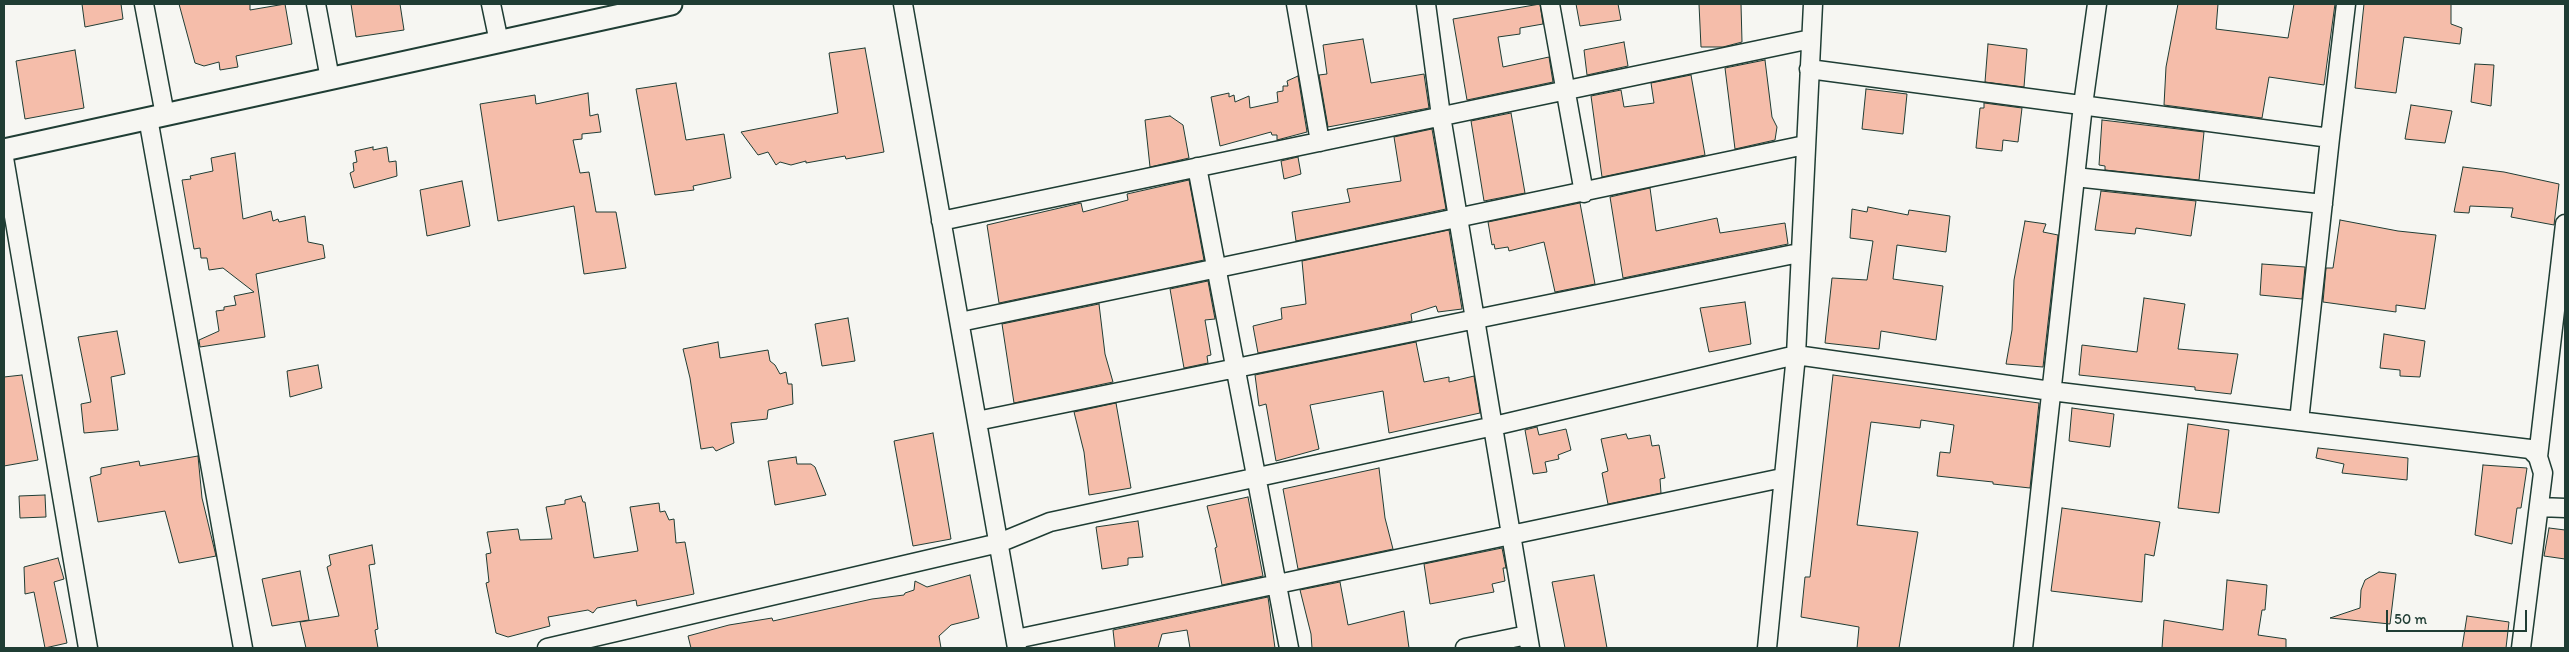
<!DOCTYPE html>
<html>
<head>
<meta charset="utf-8">
<style>
	body { margin:0 }
	#map { position:relative; width:2569px; height:652px; overflow:hidden; background:#f6f6f2; font-family:Itim,sans-serif }
	canvas { display:block }
	.frame { position:absolute; inset:0; border:5px solid #1f3d34; pointer-events:none }
	.scale { position:absolute; left:2386px; top:610px; width:141px; height:22px; box-sizing:border-box; border:2px solid #1f3d34; border-top:0; padding-left:6px; font-size:15px; line-height:18px; white-space:nowrap; color:#1f3d34; -webkit-text-stroke:4px #f6f6f2; paint-order:stroke }
</style>
</head>
<body>
<div id="map">
<canvas width="2569" height="652"></canvas>
<div class="frame"></div>
<div class="scale">50 m</div>
</div>
<script>
const ctx = document.querySelector('canvas').getContext('2d');
ctx.lineJoin = 'round';
function paint(path, color) { ctx.fillStyle = color; ctx.fill(path, 'evenodd'); }
const poly = rows => new Path2D(rows.map(r => 'M' + r).join(''));
function trace(path, color, width, dash) { ctx.strokeStyle = color; ctx.lineWidth = width; ctx.lineCap = dash ? 'butt' : 'round'; ctx.setLineDash(dash || []); ctx.stroke(path); }
const building = poly([
	[82,4,121,4,123,19,85,27,82,4],
	[179,4,250,4,250,10,285,4,292,44,236,56,238,67,220,70,219,62,204,66,195,63,179,4],
	[351,4,400,4,404,30,356,37,351,4],
	[1540,4,1543,24,1520,28,1520,34,1498,37,1503,67,1549,57,1553,82,1467,100,1453,19,1540,4],
	[1576,4,1618,4,1621,20,1580,26,1576,4],
	[1699,4,1741,4,1742,42,1723,47,1701,47,1699,4],
	[2178,4,2218,4,2216,29,2288,38,2294,4,2335,4,2324,85,2269,77,2262,118,2164,105,2166,67,2178,4],
	[2364,4,2451,4,2451,24,2462,28,2460,44,2404,37,2396,93,2355,88,2364,4],
	[1363,39,1371,83,1424,74,1429,108,1328,127,1319,75,1327,74,1323,45,1363,39],
	[1624,42,1628,66,1587,75,1584,50,1624,42],
	[1988,44,2027,49,2024,87,1985,82,1988,44],
	[865,48,884,152,846,159,845,156,806,163,806,161,791,165,780,162,776,165,768,152,758,155,741,132,838,113,829,53,865,48],
	[75,50,84,108,25,119,16,61,75,50],
	[1765,60,1772,117,1777,127,1775,140,1735,149,1725,68,1765,60],
	[2475,64,2494,65,2491,106,2471,102,2475,64],
	[1691,75,1705,155,1602,177,1591,96,1621,90,1624,107,1654,103,1651,83,1691,75],
	[1298,76,1307,132,1277,140,1277,135,1272,135,1271,132,1220,146,1211,97,1229,93,1229,97,1234,95,1235,102,1249,96,1250,108,1278,102,1277,92,1283,91,1283,86,1288,86,1287,81,1298,76],
	[676,83,686,140,724,134,731,178,693,186,694,190,655,195,636,89,676,83],
	[1866,89,1907,94,1903,134,1862,129,1866,89],
	[588,93,590,116,598,114,601,132,582,134,582,139,573,140,580,173,589,172,596,212,616,212,626,268,584,274,574,206,498,221,480,104,535,95,536,104,588,93],
	[1984,103,2022,108,2018,142,2003,140,2002,151,1976,148,1980,108,1984,108,1984,103],
	[2411,105,2452,111,2445,143,2405,139,2411,105],
	[1511,113,1525,193,1484,201,1471,121,1511,113],
	[1170,116,1183,125,1189,158,1150,167,1145,120,1170,116],
	[2102,120,2204,132,2199,180,2105,170,2105,166,2099,165,2102,120],
	[1432,129,1446,209,1296,241,1292,212,1350,202,1347,189,1401,181,1394,137,1432,129],
	[373,147,373,150,387,147,389,162,396,161,397,176,354,188,350,173,354,171,353,163,357,162,355,151,373,147],
	[235,153,243,219,271,211,273,221,278,219,279,222,305,216,308,242,323,245,325,258,256,274,265,337,200,347,199,340,219,331,216,311,224,310,224,307,236,305,234,296,254,292,223,268,209,270,207,258,201,258,200,248,194,249,182,180,191,179,190,176,213,171,211,158,235,153],
	[1298,157,1301,174,1284,179,1281,161,1298,157],
	[2463,167,2504,172,2559,184,2554,225,2511,217,2513,208,2470,206,2469,213,2454,212,2463,167],
	[1189,180,1204,260,999,303,987,225,1081,203,1083,212,1128,200,1127,194,1189,180],
	[462,181,470,226,427,236,420,190,462,181],
	[1650,188,1656,231,1717,218,1720,233,1785,223,1788,244,1623,278,1610,197,1650,188],
	[2101,191,2196,201,2191,236,2136,228,2135,234,2095,230,2101,191],
	[1580,203,1595,284,1555,292,1544,242,1509,251,1508,247,1495,249,1494,244,1492,245,1488,222,1580,203],
	[1868,207,1908,215,1909,210,1950,216,1946,252,1897,245,1893,279,1943,286,1936,340,1881,331,1879,349,1825,343,1832,278,1867,280,1873,241,1850,238,1852,209,1867,212,1868,207],
	[2340,220,2398,231,2436,235,2425,309,2396,305,2396,312,2323,302,2326,268,2333,268,2340,220],
	[2025,221,2046,224,2043,232,2058,235,2043,367,2006,364,2012,330,2014,280,2025,221],
	[1449,230,1462,309,1438,312,1436,306,1411,314,1412,321,1258,353,1253,326,1282,319,1281,308,1306,304,1302,261,1449,230],
	[2262,264,2305,267,2302,299,2260,295,2262,264],
	[1208,281,1215,319,1205,320,1211,355,1207,356,1208,363,1184,368,1170,289,1208,281],
	[2144,298,2185,304,2178,349,2238,354,2231,394,2195,390,2195,387,2079,375,2082,345,2137,352,2144,298],
	[1745,302,1751,344,1709,352,1700,308,1745,302],
	[1099,304,1105,354,1113,382,1014,403,1002,324,1099,304],
	[848,318,855,361,822,366,815,324,848,318],
	[117,331,125,374,111,377,118,430,84,433,81,404,91,402,78,337,117,331],
	[2384,334,2425,341,2420,377,2400,376,2400,370,2380,368,2384,334],
	[718,342,720,358,768,350,770,361,775,365,780,374,786,372,788,384,792,384,793,404,768,410,767,419,731,423,734,443,716,451,713,447,701,449,690,378,683,349,718,342],
	[1416,342,1424,382,1449,377,1449,382,1474,376,1480,413,1389,433,1383,391,1310,405,1319,449,1276,461,1266,404,1259,406,1255,375,1416,342],
	[318,365,322,388,290,397,287,371,318,365],
	[22,375,38,460,4,466,4,377,22,375],
	[1833,375,2039,403,2030,488,1993,484,1993,482,1937,476,1940,452,1950,453,1954,425,1921,420,1920,428,1871,422,1857,525,1918,532,1899,648,1857,648,1859,627,1801,617,1805,577,1810,577,1833,375],
	[1116,403,1131,488,1089,495,1084,452,1074,412,1116,403],
	[2072,408,2114,414,2110,447,2069,441,2072,408],
	[2188,424,2229,430,2219,513,2178,508,2188,424],
	[1537,427,1539,435,1566,429,1571,450,1558,455,1559,459,1545,462,1547,472,1533,474,1525,430,1537,427],
	[933,433,951,539,913,546,894,441,933,433],
	[1626,434,1628,439,1650,435,1652,446,1659,445,1665,478,1660,479,1661,493,1608,504,1602,473,1608,471,1601,439,1626,434],
	[2318,448,2408,458,2407,480,2342,473,2344,464,2316,458,2318,448],
	[198,456,202,498,216,556,179,563,165,511,98,522,90,477,101,474,101,468,139,461,140,466,198,456],
	[796,457,797,464,811,464,815,467,826,495,775,505,768,461,796,457],
	[2483,465,2527,468,2521,508,2517,508,2512,544,2475,535,2483,465],
	[1379,468,1385,518,1393,549,1298,569,1283,489,1379,468],
	[45,495,46,517,20,518,19,496,45,495],
	[581,496,583,502,585,502,594,558,638,551,630,507,659,503,660,512,665,511,669,520,674,519,676,543,685,542,694,594,637,606,636,600,597,608,593,613,588,610,548,617,550,626,508,637,496,633,486,583,489,582,486,554,491,553,487,532,518,529,520,540,552,539,546,507,565,504,565,500,581,496],
	[1248,497,1263,576,1222,585,1215,548,1217,547,1207,506,1248,497],
	[2062,508,2160,522,2154,556,2145,554,2142,602,2051,591,2062,508],
	[1138,521,1143,557,1128,558,1128,565,1102,569,1096,527,1138,521],
	[2549,528,2565,530,2565,559,2544,556,2549,528],
	[372,545,375,564,369,565,378,629,375,630,378,648,306,648,300,622,339,616,327,567,331,565,329,555,372,545],
	[1502,548,1506,568,1503,568,1505,581,1492,584,1494,592,1430,604,1424,564,1502,548],
	[58,558,64,579,54,582,67,643,45,648,34,592,25,594,24,567,58,558],
	[300,571,309,620,272,626,262,579,300,571],
	[2379,572,2396,574,2390,624,2330,618,2360,608,2361,590,2365,580,2379,572],
	[970,575,979,618,951,625,939,636,941,648,691,648,688,636,729,625,772,618,773,621,872,599,904,595,905,593,914,590,915,581,927,587,970,575],
	[1594,575,1607,648,1565,648,1552,582,1594,575],
	[2227,580,2267,585,2265,610,2262,610,2258,635,2286,639,2286,648,2162,648,2164,620,2223,630,2227,580],
	[1340,582,1348,625,1404,611,1409,648,1312,648,1311,634,1300,590,1340,582],
	[1268,597,1275,648,1190,648,1187,630,1162,634,1158,648,1115,648,1113,630,1268,597],
	[2467,616,2509,622,2506,648,2462,648,2467,616]
]);
paint(building, '#f5bdaa');
trace(building, '#1f3d34', 1);
const minor = poly([
	[144,4,165,115],
	[316,4,330,79],
	[491,4,499,42],
	[903,4,1017,648],
	[1296,4,1320,142],
	[1426,4,1441,116,1530,648],
	[1550,4,1584,193],
	[1809,69,2330,138,2346,4],
	[148,118,243,648],
	[4,158,88,648],
	[1197,167,1289,648],
	[2075,177,2323,204],
	[941,221,1811,39],
	[960,322,1805,145],
	[977,421,1799,253],
	[2299,421,2330,138],
	[2538,457,2565,224],
	[2539,507,2565,508],
	[1016,639,1782,478],
	[547,648,999,543,1050,522,1494,426,1796,355,2051,391,2530,449,2538,457,2543,473,2521,648],
	[1465,648,1527,635],
	[1767,648,1796,355,1813,4],
	[2023,648,2083,105,2097,4]
]);
const tertiary = poly([
	[4,150,671,4]
]);
trace(minor, '#1f3d34', 21);
trace(tertiary, '#1f3d34', 25);
trace(minor, '#f6f6f2', 18);
trace(tertiary, '#f6f6f2', 21);
</script>
</body>
</html>
